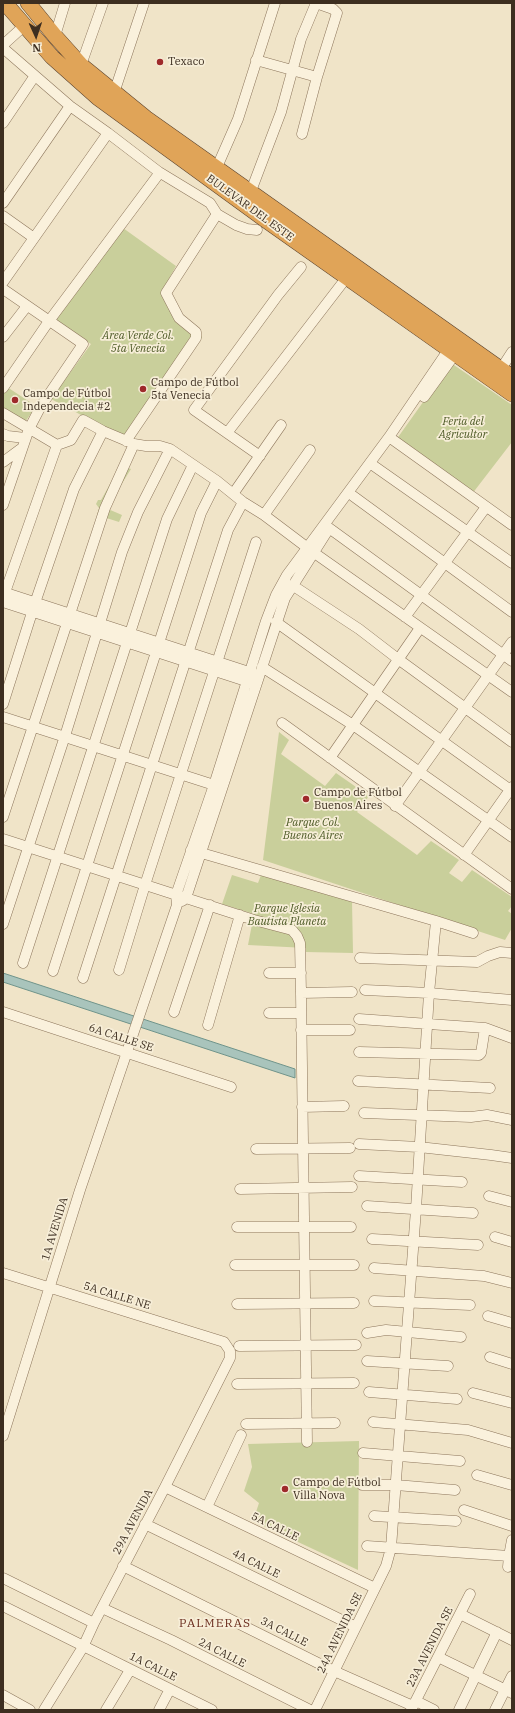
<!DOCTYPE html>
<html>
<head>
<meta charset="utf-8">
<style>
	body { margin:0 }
	#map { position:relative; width:515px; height:1713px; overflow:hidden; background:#f0e4c8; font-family:"IBM Plex Serif",serif }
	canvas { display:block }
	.frame { position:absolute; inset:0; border:4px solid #3d2e20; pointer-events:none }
	.north { position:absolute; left:16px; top:16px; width:40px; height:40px; -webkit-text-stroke:3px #f7eed8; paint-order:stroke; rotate:177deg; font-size:11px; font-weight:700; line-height:16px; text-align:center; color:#3d2e20 }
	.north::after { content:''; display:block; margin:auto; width:14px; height:18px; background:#3d2e20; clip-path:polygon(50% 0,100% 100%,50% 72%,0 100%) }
</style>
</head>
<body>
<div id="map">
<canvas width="515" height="1713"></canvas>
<div class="frame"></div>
<div class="north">N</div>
</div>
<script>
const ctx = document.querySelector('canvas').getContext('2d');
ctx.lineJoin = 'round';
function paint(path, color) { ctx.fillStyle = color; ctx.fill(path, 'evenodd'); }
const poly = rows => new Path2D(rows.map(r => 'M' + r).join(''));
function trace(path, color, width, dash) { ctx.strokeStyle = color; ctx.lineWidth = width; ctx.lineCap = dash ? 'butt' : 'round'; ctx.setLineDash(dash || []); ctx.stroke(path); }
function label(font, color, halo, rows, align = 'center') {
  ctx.font = font + ' "IBM Plex Serif",serif'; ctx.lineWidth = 3.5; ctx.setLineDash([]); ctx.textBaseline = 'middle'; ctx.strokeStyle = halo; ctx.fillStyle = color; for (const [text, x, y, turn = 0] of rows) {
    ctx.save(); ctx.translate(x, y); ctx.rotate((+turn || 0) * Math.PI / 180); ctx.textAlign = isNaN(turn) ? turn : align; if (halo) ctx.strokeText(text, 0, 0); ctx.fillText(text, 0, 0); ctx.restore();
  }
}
paint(poly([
	[123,228,176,266,166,284,167,295,186,325,202,337,130,441,51,399,91,344,53,321],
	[451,363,512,405,512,442,472,494,396,440],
	[7,387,36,406,23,425,3,411,3,394],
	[121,465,131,469,111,501,108,509,122,515,119,522,97,515,99,508,96,504,98,500,101,500],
	[279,732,289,740,281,754,325,786,336,773,369,796,357,812,417,855,431,841,459,860,449,873,462,882,472,870,512,897,512,906,508,911,512,914,512,928,505,940,263,860],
	[232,875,258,883,261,875,352,901,353,953,306,952,306,948,248,945,254,914,222,904],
	[359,1441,358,1570,253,1521,259,1503,244,1491,252,1467,248,1444]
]), '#c9cf9b');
const water = poly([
	[3,973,295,1069,295,1078,3,982,3,973]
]);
paint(water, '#a9c4bc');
trace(water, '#6f938a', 1);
const minor = poly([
	[55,36,65,3],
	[3,45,24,26],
	[3,48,70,106,108,133,159,172,158,175,49,321,3,388],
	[256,60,317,77],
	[81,65,103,3],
	[114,93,144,3],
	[3,123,34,77],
	[302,134,317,77,337,13,333,9,316,3],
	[217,167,238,119,275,3],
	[159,172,210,203,217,214,236,225,247,229,257,230],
	[251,191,281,112,301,39,316,3],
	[3,203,70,106],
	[3,216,34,238],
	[3,282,108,133],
	[3,289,83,344,41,406,29,429,3,505],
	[3,337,27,306],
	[501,369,512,352],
	[424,397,458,350],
	[3,413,57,445,71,440,83,420,103,431,134,444,146,446,160,446,170,449,217,481,243,502,264,515,313,552,512,692],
	[227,433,347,277],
	[3,434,8,436,25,438],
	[389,437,512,525],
	[126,441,196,338,196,332,179,318,166,293,217,214],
	[260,456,194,410,278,295,301,267],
	[3,462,22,448],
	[374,466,512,563],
	[233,494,281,425],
	[353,496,512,612],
	[264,515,310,450],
	[329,528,512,661],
	[292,585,359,629,398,659,512,742],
	[3,592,255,674],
	[3,598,57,445],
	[3,602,252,683],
	[405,617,486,507],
	[276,622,512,791],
	[262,667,353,725,512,837],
	[3,704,35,603,74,489,103,431],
	[3,717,214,785],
	[282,723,512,889],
	[330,758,420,628],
	[395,806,512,642],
	[3,817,105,508,134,444],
	[3,839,254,920,292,930,297,936,300,943,301,993,307,1442],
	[191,850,436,921,429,993,416,1209,391,1548,386,1566,315,1710],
	[464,855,512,787],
	[182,901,186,898,285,598,328,530],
	[436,921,473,933],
	[3,924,65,736,122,552,138,512,170,449],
	[360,958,477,962,488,956,500,952,512,953],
	[23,963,167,519,193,465],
	[119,970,145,885,256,542],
	[53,971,201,513,217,481],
	[269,973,301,973],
	[83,978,228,530,243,502],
	[365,990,429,993,512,1000],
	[301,993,352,992],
	[3,1012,231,1087],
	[174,1012,210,905],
	[269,1013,301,1013],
	[359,1019,485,1028,512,1038],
	[208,1025,240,915],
	[301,1030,350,1030],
	[359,1052,479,1055,481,1053,485,1028],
	[358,1081,490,1088],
	[302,1107,344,1106],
	[364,1113,471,1117,487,1115,512,1120],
	[359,1144,419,1147,491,1155,512,1158],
	[256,1149,350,1148],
	[359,1176,462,1182],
	[240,1189,352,1187],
	[489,1196,512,1202],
	[367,1206,473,1213],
	[237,1227,351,1227],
	[495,1237,512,1242],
	[372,1239,478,1245],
	[235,1265,354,1265],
	[374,1268,484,1276,512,1283],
	[3,1273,224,1342,230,1351,230,1358,165,1487,94,1623,83,1647,44,1710],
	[374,1301,470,1305],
	[237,1304,354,1303],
	[488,1316,512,1323],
	[367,1333,386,1330,461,1337],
	[239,1346,356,1345],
	[490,1357,512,1364],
	[367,1361,448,1366],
	[237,1384,354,1383],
	[369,1392,457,1399],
	[473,1393,512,1403],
	[373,1422,468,1430,512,1443],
	[246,1424,335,1423],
	[3,1436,80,1190,177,905,176,895,214,785,266,621,276,595,287,575,389,437,451,346],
	[363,1453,460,1461],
	[477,1475,512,1485],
	[362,1485,396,1485,455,1490],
	[165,1487,375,1588],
	[207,1507,241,1435],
	[464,1510,512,1526],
	[374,1516,456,1521],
	[145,1524,356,1627],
	[367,1546,509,1556,512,1540],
	[123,1566,334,1671,413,1706],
	[508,1567,509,1556],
	[3,1578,94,1623],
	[3,1606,212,1710],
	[102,1608,171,1640,310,1710],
	[460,1614,512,1640],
	[438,1657,512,1693],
	[3,1695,30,1710],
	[416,1701,434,1710],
	[106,1710,130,1670],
	[159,1710,170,1689],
	[411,1710,470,1594],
	[459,1710,497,1632],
	[495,1710,512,1676]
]);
const highway = poly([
	[5,3,52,57,98,98,264,219,512,394],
	[28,3,55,36,81,65,146,118,512,377]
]);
trace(minor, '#8d765c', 11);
trace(highway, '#5b4430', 16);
trace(minor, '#faf1dc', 10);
trace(highway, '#e0a458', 15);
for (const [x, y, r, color] of [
	[160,62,4,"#9e2a2b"],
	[143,389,4,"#9e2a2b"],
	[15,400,4,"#9e2a2b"],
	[306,799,4,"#9e2a2b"],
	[285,1489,4,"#9e2a2b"]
]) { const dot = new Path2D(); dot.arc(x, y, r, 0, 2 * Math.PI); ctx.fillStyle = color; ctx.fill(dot); trace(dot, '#f7eed8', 1.5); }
label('11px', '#3d2e20', '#f7eed8', [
	["Texaco",168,62],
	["Campo de Fútbol",151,383],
	["5ta Venecia",151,396],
	["Campo de Fútbol",23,394],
	["Independecia #2",23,407],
	["Campo de Fútbol",314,793],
	["Buenos Aires",314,806],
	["Campo de Fútbol",293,1483],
	["Villa Nova",293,1496]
], 'left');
label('11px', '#3d2e20', '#f7eed8', [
	["BULEVAR DEL ESTE",250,208,36],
	["6A CALLE SE",121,1038,18],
	["1A AVENIDA",55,1229,-73],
	["5A CALLE NE",117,1296,17],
	["29A AVENIDA",133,1522,-62],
	["5A CALLE",275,1527,26],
	["4A CALLE",256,1564,26],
	["3A CALLE",284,1632,27],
	["24A AVENIDA SE",340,1633,-64],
	["23A AVENIDA SE",430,1647,-63],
	["2A CALLE",222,1653,27],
	["1A CALLE",153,1667,26]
]);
label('italic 11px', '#4d5a26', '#f7eed8', [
	["Área Verde Col.",138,336],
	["5ta Venecia",138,349],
	["Feria del",463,422],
	["Agricultor",463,435],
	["Parque Col.",313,823],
	["Buenos Aires",313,836],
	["Parque Iglesia",287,909],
	["Bautista Planeta",287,922]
]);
ctx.letterSpacing = '1px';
label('12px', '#6b2e1e', '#f7eed8', [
	["PALMERAS",215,1624]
]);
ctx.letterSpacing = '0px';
</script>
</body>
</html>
